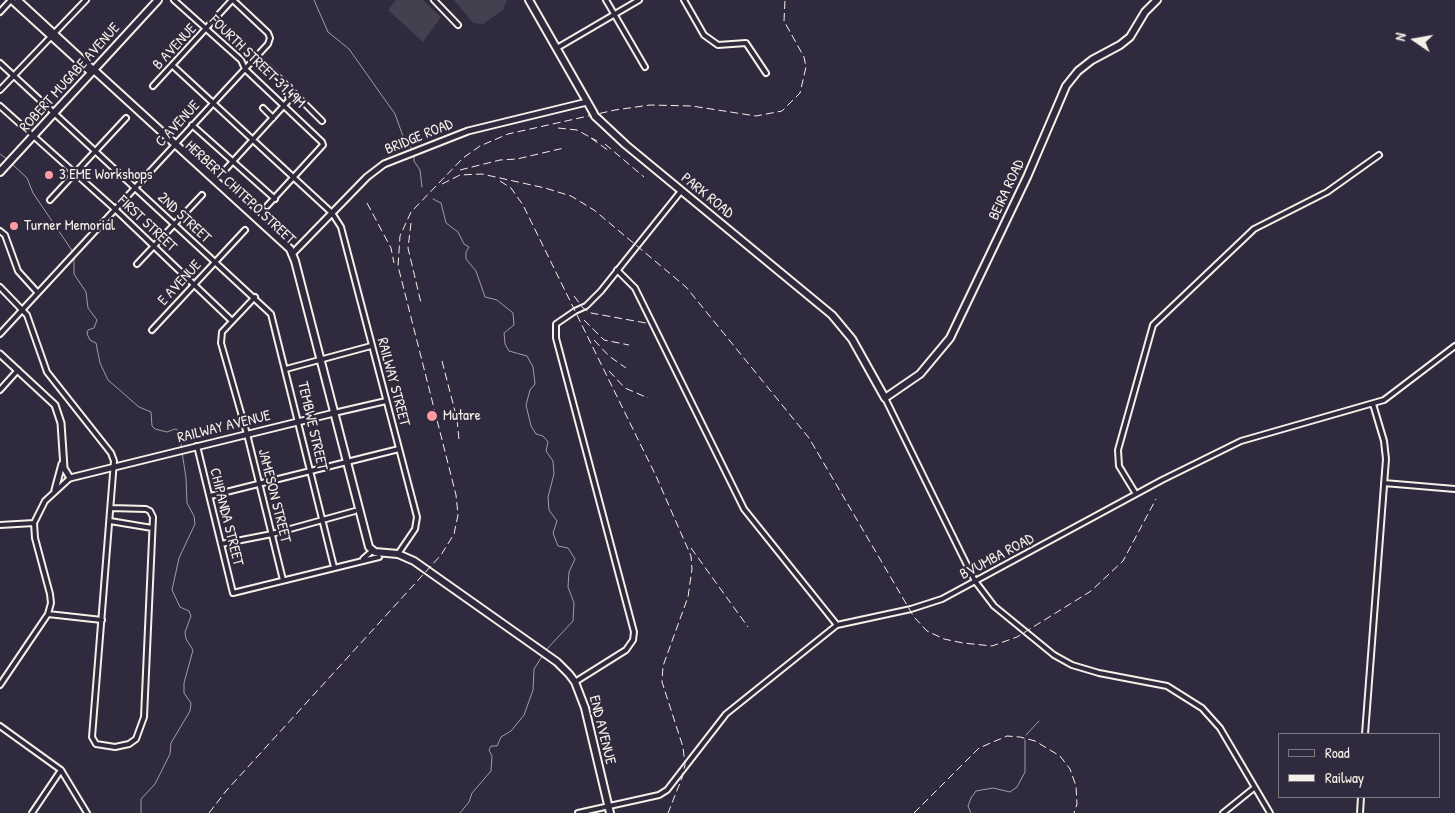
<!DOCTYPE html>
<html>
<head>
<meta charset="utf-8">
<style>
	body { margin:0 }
	#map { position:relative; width:1455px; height:813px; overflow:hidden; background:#2f2a3d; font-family:"Patrick Hand",sans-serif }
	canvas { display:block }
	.legend { position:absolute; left:1278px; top:733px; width:162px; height:65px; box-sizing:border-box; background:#2f2a3d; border:1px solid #7e7a81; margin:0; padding:6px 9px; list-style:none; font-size:15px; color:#f4f1e8 }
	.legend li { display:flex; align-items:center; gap:10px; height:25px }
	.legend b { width:25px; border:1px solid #7e7a81 }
	.north { position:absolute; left:1390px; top:15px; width:50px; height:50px; -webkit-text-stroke:4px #2f2a3d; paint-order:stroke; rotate:282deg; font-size:14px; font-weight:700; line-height:20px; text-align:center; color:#f4f1e8 }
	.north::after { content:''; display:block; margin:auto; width:18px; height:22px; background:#f4f1e8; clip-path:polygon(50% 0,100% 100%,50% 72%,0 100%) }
</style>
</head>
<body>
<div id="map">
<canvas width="1455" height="813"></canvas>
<ul class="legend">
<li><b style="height:6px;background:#2f2a3d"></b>Road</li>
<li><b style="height:6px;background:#f4f1e8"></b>Railway</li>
</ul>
<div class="north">N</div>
</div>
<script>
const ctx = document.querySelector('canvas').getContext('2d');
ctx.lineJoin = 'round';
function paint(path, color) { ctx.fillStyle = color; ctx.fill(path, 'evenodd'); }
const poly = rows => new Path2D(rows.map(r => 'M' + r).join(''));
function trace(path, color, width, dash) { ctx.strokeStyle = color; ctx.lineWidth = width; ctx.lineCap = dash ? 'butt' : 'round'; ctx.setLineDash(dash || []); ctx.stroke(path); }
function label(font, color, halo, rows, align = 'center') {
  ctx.font = font + ' "Patrick Hand",sans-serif'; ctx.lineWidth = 4.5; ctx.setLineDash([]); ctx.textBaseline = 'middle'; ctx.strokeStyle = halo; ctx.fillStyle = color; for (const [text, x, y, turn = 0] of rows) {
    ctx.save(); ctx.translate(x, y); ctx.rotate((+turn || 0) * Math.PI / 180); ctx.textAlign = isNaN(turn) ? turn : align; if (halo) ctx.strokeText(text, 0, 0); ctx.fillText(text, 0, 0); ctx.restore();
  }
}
paint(poly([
	[396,0,423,0,441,17,423,42,388,10],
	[454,0,507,0,503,10,483,24,473,23]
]), '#454050');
trace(poly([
	[314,0,328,32,349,49,395,114,404,139,412,149],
	[414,153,414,161,420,170,422,187],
	[0,154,7,159],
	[12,164,27,178,33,193,73,252],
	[433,199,441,203,446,223,458,232,464,244,469,247,466,252,466,259,476,271,485,297,497,300,513,313,514,325,504,333,505,344,509,351,527,356,533,367,535,384,530,390,526,405,531,426,536,434,543,436,548,442,546,451,553,461,554,474,548,497,549,510,557,521,553,533,558,546,568,548,575,559,569,572,568,587,574,603,573,621,546,650],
	[74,256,74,274,86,292,88,308,97,320,94,328,88,330,87,334,90,340,96,343,100,363,108,380,139,407,151,412,152,426,155,429,167,432,175,429,182,432,181,448],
	[1026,735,1039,721],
	[141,813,141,799,155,784,170,754,171,743,190,711,191,703,184,693,184,683,193,650,186,639,185,632,191,616,189,611,180,607,172,590,179,558,195,524,194,516,187,503,186,478,182,452],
	[460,813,469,802,472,793,491,771,492,756,489,750,491,746,497,746,501,737,511,731,524,715,533,690,534,669,543,655],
	[971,813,968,806,971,798,976,791,993,788,1010,792,1017,787,1025,772,1025,740]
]), '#a19ea0', 1);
const minor = poly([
	[174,0,241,60,245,69,322,142,323,145,267,206],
	[434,0,458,25],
	[606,0,645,67],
	[684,0,704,35,718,45,746,43,766,73],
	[0,12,11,0],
	[557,48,639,0],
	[0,63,271,314,334,567],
	[173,66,332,213,341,227,417,517,415,529,398,554],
	[268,67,322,121],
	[153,86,232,0],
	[289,87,287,92,289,100,299,99],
	[0,90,86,0],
	[0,106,116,210,231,320],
	[263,108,273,118],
	[192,125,275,199],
	[225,170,289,100],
	[50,200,126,118],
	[0,231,5,235,18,271,38,293],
	[137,264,202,195],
	[617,270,635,288,744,509,837,625],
	[0,287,27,315,47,372,111,453,114,461,92,737,96,744,115,747,129,744,136,739,144,717,153,517,150,511,146,509,111,508],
	[255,297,222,332,221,343,247,434,283,580],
	[152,330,245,230],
	[0,334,268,44,270,38,268,33,233,0],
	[286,369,371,346],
	[0,390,18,370],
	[885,398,962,555,975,581,994,606,1054,655,1072,665,1099,673,1167,686,1202,708,1220,728,1270,813],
	[334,413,386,401],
	[197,446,233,593,379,557],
	[1384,483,1455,489],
	[1136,494,1119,466,1118,450,1153,325,1254,229,1327,192,1379,155],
	[210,496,399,449],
	[110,521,152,528],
	[0,525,34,523],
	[221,544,272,534,355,511],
	[363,559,372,551],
	[48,614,102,620],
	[575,682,626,650,633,640,634,632,556,338,556,324,575,311,586,306,601,291,681,191],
	[0,685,48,614,51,603,50,594,35,538,34,523,45,501,70,478],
	[0,726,61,770,87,813],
	[1365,734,1386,459,1384,441,1373,404],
	[32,813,61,770],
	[578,813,659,795,667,790,726,714,837,625,911,609,942,599,1162,480,1241,441,1384,400,1455,346],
	[1223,813,1254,788],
	[1360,813,1361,797]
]);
const major = poly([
	[11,0,91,73],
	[18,0,94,70],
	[292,254,367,177,384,164,468,131,587,102],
	[0,354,55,405,61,423,64,468,70,478,334,413],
	[55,490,62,464]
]);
const highway = poly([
	[529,0,593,112],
	[94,70,290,249,295,261,369,547,375,552,398,554,414,561,557,662,569,674,575,682,585,708,610,813],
	[595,116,626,145,832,315,852,339,885,398,920,374,950,338,1027,177,1066,86,1078,71,1092,60,1120,45,1130,37,1145,12,1157,0],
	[0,172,158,0]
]);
trace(minor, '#f4f1e8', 8);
trace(major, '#f4f1e8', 9);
trace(highway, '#f4f1e8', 10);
trace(minor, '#2f2a3d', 4);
trace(major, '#2f2a3d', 5);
trace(highway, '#2f2a3d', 6);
trace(poly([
	[558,128,577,130,597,141],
	[591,138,609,151],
	[605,144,644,177],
	[460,170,500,160,517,159,564,148],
	[500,181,511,188,523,205,656,476,691,556,692,569,688,597,663,666,662,682,683,747,685,765,682,778,668,813],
	[442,184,460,175,482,174,545,188,571,196,594,210,686,287,809,438,914,617,927,631,944,639,963,643,992,646,1017,637,1091,591,1123,561,1156,499],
	[367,203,391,248,394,263],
	[411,223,408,248,421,303],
	[574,296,583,308,591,313,646,323],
	[584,320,604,340,629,345],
	[594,340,609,356,626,368],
	[442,361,457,419,459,440],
	[609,371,625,388,648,398],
	[691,548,748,627],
	[209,813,226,791,441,555,454,534,458,515,456,495,398,266,400,236,411,212,463,158,480,146,508,134,615,110,650,105,692,106,756,116,782,111,800,93,806,67,804,57,784,21,785,0],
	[914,813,979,748,1007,736,1020,737,1035,741,1060,756,1070,769,1076,786,1077,804,1074,813]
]), '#f4f1e8', 1, [8, 4]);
const highwayBridge = poly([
	[593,112,595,116]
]);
trace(highwayBridge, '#f4f1e8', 10, []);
trace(highwayBridge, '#2f2a3d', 6);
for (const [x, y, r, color] of [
	[49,175,5,"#ff9aa2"],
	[14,226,5,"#ff9aa2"],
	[432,416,6,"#ff9aa2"]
]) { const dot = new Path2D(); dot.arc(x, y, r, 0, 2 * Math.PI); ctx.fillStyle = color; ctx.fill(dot); trace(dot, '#2f2a3d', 2); }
label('15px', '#f4f1e8', '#2f2a3d', [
	["B AVENUE",175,47,-47],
	["FOURTH STREET 31,49M",257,62,44],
	["ROBERT MUGABE AVENUE",70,78,-48],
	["C AVENUE",178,124,-47],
	["BRIDGE ROAD",419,137,-22],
	["BEIRA ROAD",1007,190,-65],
	["HERBERT CHITEPO STREET",240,193,43],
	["PARK ROAD",707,196,39],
	["2ND STREET",184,218,43],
	["FIRST STREET",147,224,43],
	["E AVENUE",180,283,-47],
	["RAILWAY STREET",393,382,75],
	["TEMBWE STREET",312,426,77],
	["RAILWAY AVENUE",224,427,-14],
	["JAMESON STREET",274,496,76],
	["CHIPANDA STREET",226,517,76],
	["BVUMBA ROAD",997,557,-28],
	["END AVENUE",602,730,76]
]);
label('15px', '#f4f1e8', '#2f2a3d', [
	["3 EME Workshops",59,175],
	["Turner Memorial",24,226],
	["Mutare",443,416]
], 'left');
</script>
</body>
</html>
